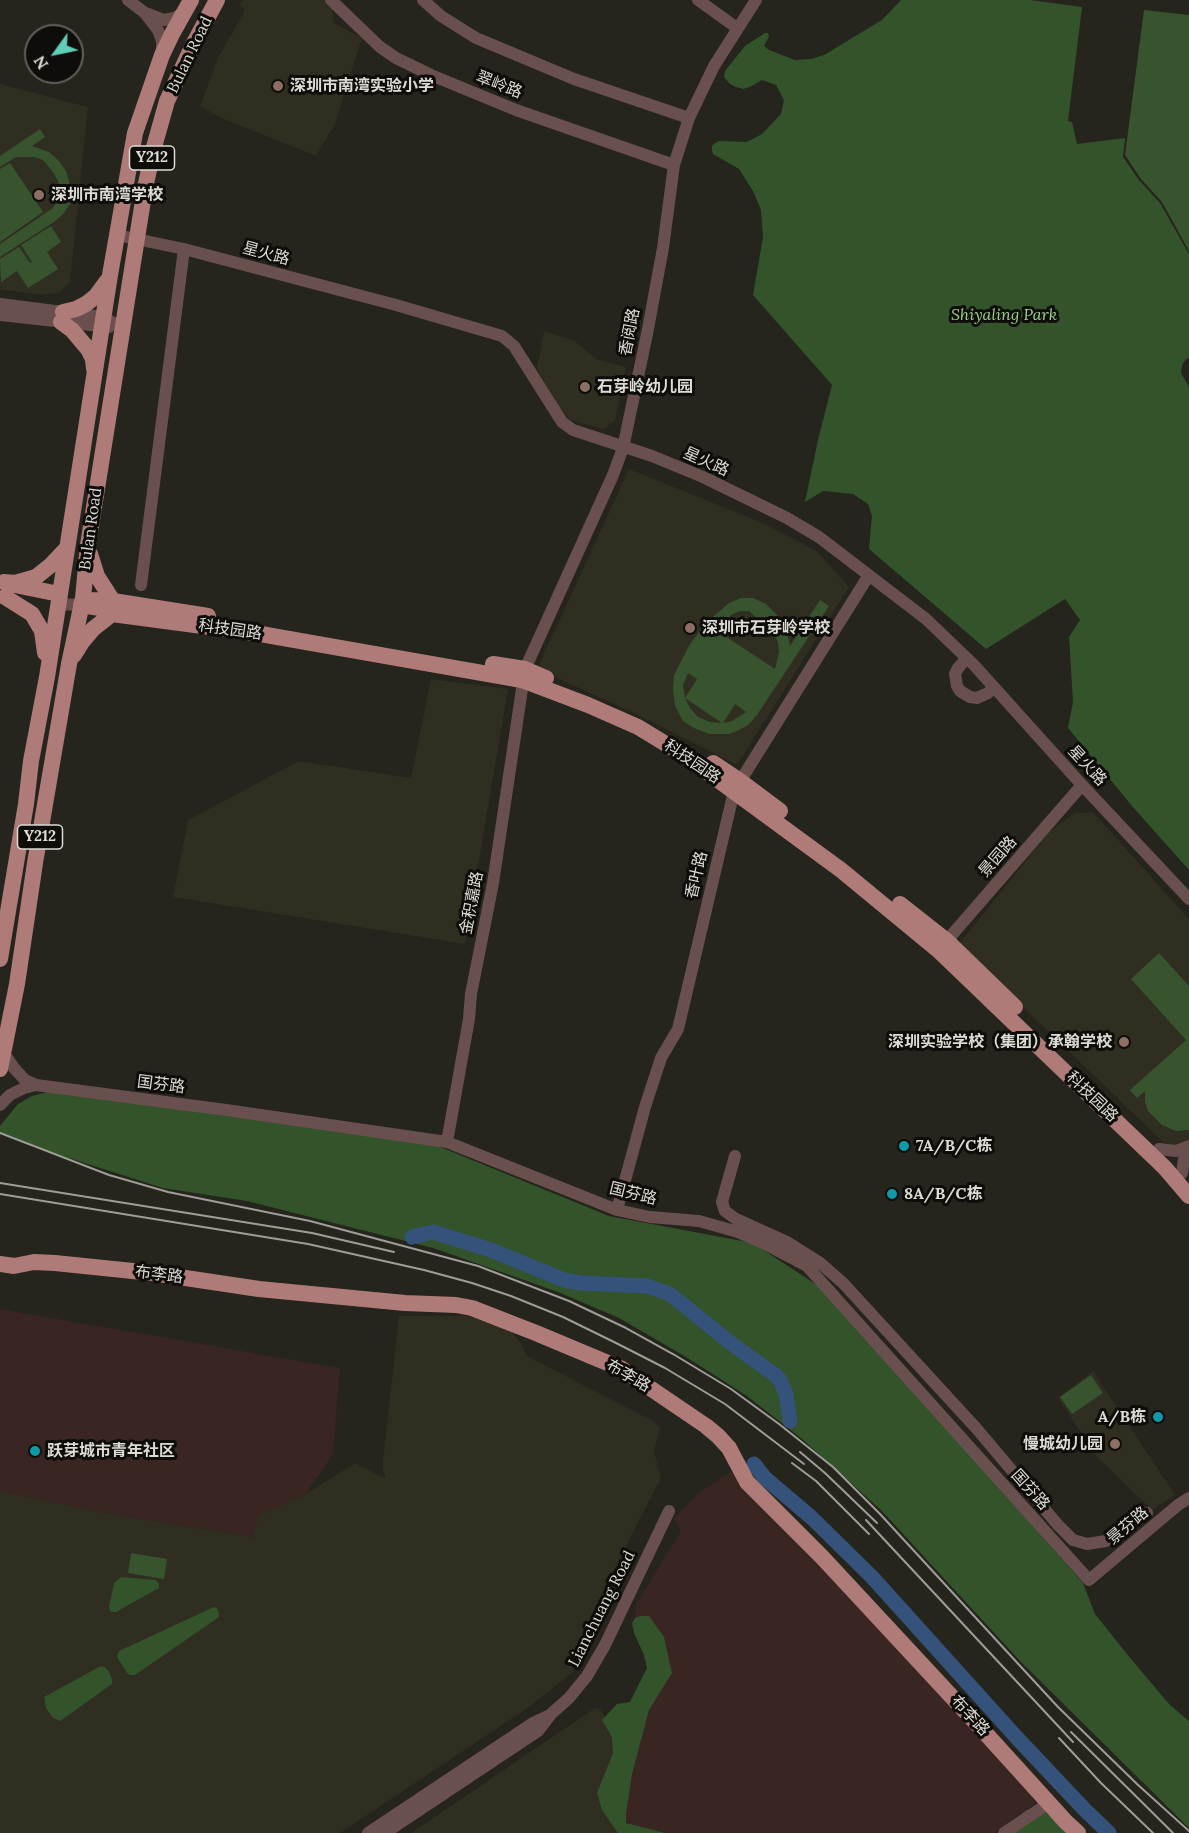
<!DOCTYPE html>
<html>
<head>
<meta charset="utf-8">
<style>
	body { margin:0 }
	#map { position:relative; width:1189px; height:1833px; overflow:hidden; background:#25241d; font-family:Lora,serif }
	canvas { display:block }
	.north { position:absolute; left:24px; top:24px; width:60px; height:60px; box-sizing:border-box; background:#0e0d0a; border:2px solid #605f5c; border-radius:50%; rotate:237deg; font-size:16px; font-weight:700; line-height:24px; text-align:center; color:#dcdbd6 }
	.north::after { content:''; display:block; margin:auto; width:21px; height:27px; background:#5eceb8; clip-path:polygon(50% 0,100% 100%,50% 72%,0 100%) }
</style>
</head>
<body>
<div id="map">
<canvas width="1189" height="1833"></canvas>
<div class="north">N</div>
</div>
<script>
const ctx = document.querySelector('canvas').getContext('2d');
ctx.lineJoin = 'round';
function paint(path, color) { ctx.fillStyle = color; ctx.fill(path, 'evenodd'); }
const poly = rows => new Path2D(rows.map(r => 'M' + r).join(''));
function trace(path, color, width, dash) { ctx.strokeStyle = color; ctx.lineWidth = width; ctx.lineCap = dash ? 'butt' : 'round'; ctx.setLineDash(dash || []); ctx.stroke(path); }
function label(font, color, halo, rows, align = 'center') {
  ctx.font = font + ' Lora,"Noto Sans SC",serif'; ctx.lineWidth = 6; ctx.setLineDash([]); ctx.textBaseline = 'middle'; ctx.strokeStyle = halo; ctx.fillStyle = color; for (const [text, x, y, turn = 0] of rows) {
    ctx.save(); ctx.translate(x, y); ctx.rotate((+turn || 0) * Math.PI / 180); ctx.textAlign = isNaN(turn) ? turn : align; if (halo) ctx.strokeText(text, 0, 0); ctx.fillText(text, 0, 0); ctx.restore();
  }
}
paint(poly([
	[0,1309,340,1368,333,1454,306,1494,258,1515,254,1537,117,1515,0,1491],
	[732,1471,1038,1801,994,1833,639,1833,618,1813,657,1681,634,1624,636,1604,681,1531,674,1519,697,1494]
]), '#392522');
paint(poly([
	[243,0,326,0,332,6,334,23,362,38,335,124,316,156,221,118,200,106,218,58,245,10,239,5],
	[0,84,88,107,70,282,59,293,41,295,0,289],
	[544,331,575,341,596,359,626,367,615,421,603,429,570,420,558,405,537,369],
	[629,469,763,523,818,552,849,587,737,765,634,713,537,669],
	[431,679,508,689,465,944,173,897,188,820,299,761,411,778],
	[1093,812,1189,919,1189,1139,1185,1143,1175,1145,1163,1142,958,945,1050,831,1075,813],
	[399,1316,475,1316,512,1332,521,1344,527,1356,653,1421,660,1428,654,1451,661,1478,583,1631,573,1672,529,1707,340,1833,0,1833,0,1491,117,1515,253,1537,258,1515,306,1494,355,1463,386,1479,383,1470,383,1459],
	[1093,1371,1175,1495,1152,1510,1098,1458,1058,1398],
	[595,1708,600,1709,614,1732,624,1833,411,1833]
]), '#302e20');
paint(poly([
	[1144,10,1189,15,1189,251,1162,202,1141,179,1125,155],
	[40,129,45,137,32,146,49,152,59,161,66,171,71,188,70,204,63,214,54,222,0,257,0,244,53,208,59,197,60,189,58,181,53,172,43,160,34,157,16,157,0,167,0,156],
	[10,163,43,212,0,242,0,169],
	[51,226,61,242,47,252,58,269,28,288,17,271,1,282,0,259,19,247,30,263,32,262,21,245],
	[741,598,753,598,766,604,780,618,787,631,790,646,820,600,829,606,757,715,748,725,739,730,729,734,709,734,694,728,683,721,675,706,673,690,674,675,690,644,708,621,729,603],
	[740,611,749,611,773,633,778,642,779,652,775,669,716,630,731,615],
	[688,673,697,679,685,698,683,685],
	[685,698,722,723,710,722,698,717,690,708],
	[735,704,746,712,732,721,723,723],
	[1159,953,1189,986,1189,1130,1176,1131,1162,1125,1148,1111,1145,1102,1145,1091,1137,1098,1130,1090,1186,1040,1131,979],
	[1091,1375,1103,1393,1072,1414,1060,1397],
	[131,1553,167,1559,164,1579,128,1573]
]), '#37542f');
paint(poly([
	[901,0,1030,0,1082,7,1068,121,1072,122,1077,144,1125,138,1123,157,1139,180,1160,203,1189,254,1189,358,1186,359,1182,365,1181,373,1189,387,1189,870,1132,806,1068,728,1073,702,1069,637,1080,620,1065,599,986,649,869,549,872,516,868,504,853,494,823,491,805,502,818,440,832,385,753,295,763,237,761,210,753,191,739,169,713,154,712,150,712,146,715,143,719,141,747,142,762,134,781,114,784,100,776,85,762,80,750,87,743,89,736,87,730,84,724,77,725,71,745,46,765,33,768,33,769,36,764,46,769,50,795,60,811,59,824,55,882,20],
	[48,1092,72,1094,438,1146,609,1216,753,1243,826,1291,1083,1583,1095,1614,1131,1659,1170,1705,1189,1721,1189,1828,1020,1661,882,1511,801,1438,747,1396,686,1357,619,1318,558,1292,433,1248,247,1201,163,1188,28,1145,0,1134,0,1126,18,1104,32,1096],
	[121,1577,156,1580,159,1584,159,1588,116,1612,112,1612,110,1611,109,1607,114,1583],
	[214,1607,218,1609,219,1617,135,1675,130,1675,127,1673,117,1657,119,1651],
	[640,1616,649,1616,664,1637,672,1673,649,1710,632,1774,626,1814,626,1823,665,1833,618,1833,602,1810,597,1793,613,1753,612,1737,602,1720,617,1704,630,1702,647,1668,644,1655,634,1633,632,1623,635,1618],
	[101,1666,105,1667,109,1672,112,1679,112,1684,60,1721,53,1718,46,1708,44,1697],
	[1039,1808,1050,1816,1067,1833,1000,1833,1026,1810]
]), '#33532a');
trace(poly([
	[412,1237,433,1232,491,1250,564,1280,581,1283,647,1286,670,1294,728,1341,775,1375,780,1380,786,1394,790,1421],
	[754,1464,765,1478,812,1518,872,1577,1018,1739,1085,1810,1109,1833]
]), '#35527a', 15);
trace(poly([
	[128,0,145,13,158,30,162,41,162,54],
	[331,0,380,47,396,58,431,75,516,110,674,165],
	[423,0,441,16,476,38,574,79,689,118],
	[698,0,737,28],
	[146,13,164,20,174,18,183,13],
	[117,235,184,249,396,305,502,336,514,346,562,422,573,430,652,456,703,477,787,518,819,537,926,619,974,665,1082,785,1189,899],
	[0,304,103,317,122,328],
	[0,315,109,327],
	[141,585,184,249],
	[58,604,81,605],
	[967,658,958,668,955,674,957,686,960,691,970,697,977,698,988,693,994,687],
	[943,945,1082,785],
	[3,1052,14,1068,25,1080,36,1085,226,1110,447,1142,617,1210,650,1217,699,1221,738,1232,765,1244,807,1266,1089,1580,1178,1505,1189,1498],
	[0,1105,10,1095,24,1088,36,1085],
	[447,1142,469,1019,471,994,493,883,525,669,613,475,623,448,647,334,663,248,674,165,689,118,714,66,756,0],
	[1159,1149,1176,1151,1189,1146],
	[735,1156,722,1202,725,1211,736,1219,787,1242,819,1262,843,1283,976,1428,1058,1525,1073,1540,1087,1544,1106,1541,1147,1513],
	[1182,1173,1184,1159,1188,1147],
	[617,1210,645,1107,661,1058,678,1029,734,791,869,575],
	[368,1833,533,1723,548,1716],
	[385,1833,538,1731,551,1714,569,1698,587,1676,605,1645,669,1511],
	[1004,1833,1049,1803]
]), '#69504e', 12);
trace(poly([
	[63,312,76,309,86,304,96,296,107,281],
	[61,322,72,330,88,349,93,359,94,369],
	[90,554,97,576,113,601],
	[4,582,15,583,36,577,51,565,67,548],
	[15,585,59,594],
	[5,597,32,614,42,631,45,653],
	[91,600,113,601,208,616],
	[81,605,100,608,112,614,255,633,522,680,588,705,638,727,684,755,841,870,938,950,1165,1168,1189,1196],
	[74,655,82,642,93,629,112,614],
	[493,664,525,669,546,678],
	[713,763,740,781,780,811],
	[900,904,947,941,1015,1007],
	[0,959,26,804,31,761,47,677,110,275,135,133,162,55,172,34,191,0],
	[0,1069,17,984,35,863,69,664,83,598,88,545,145,188,154,147,167,101,194,43,217,0],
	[0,1264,14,1266,34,1262,55,1263,152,1273,259,1289,405,1303,456,1305,472,1308,536,1333,622,1369,706,1426,718,1436,729,1448,747,1482,822,1557,978,1725,1066,1822,1078,1833]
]), '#ae7b78', 16);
trace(poly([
	[0,1133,109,1175,168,1192,310,1221,478,1266,569,1301,626,1328,673,1354,731,1389,779,1424,833,1467,880,1514,1058,1707,1137,1784,1189,1831],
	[0,1183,312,1233,394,1252],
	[0,1194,308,1244,424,1270,472,1283,511,1296,563,1317,616,1343,665,1368,725,1404,804,1464],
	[800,1452,825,1473,877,1523],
	[792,1463,816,1481,869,1534],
	[866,1520,1073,1742],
	[1071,1732,1173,1833],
	[1059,1738,1101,1783,1153,1833]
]), '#9e9d98', 2);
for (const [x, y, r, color] of [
	[278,86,6,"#8d6e63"],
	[39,195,6,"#8d6e63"],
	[585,387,6,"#8d6e63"],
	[690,628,6,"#8d6e63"],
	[1124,1042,6,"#8d6e63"],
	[904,1146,6,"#0f9aa8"],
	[892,1194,6,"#0f9aa8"],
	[1158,1417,6,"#0f9aa8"],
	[1115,1444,6,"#8d6e63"],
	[35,1451,6,"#0f9aa8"]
]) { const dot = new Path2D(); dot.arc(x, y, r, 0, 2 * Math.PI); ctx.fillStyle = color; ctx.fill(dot); trace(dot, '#0e0d0a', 2); }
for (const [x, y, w] of [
	[152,158,45],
	[40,837,45]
]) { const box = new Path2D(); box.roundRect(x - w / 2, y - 12, w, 24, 4.5); ctx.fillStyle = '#0e0d0a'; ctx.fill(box); trace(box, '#dcdbd6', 1.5); }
label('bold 15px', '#dcdbd6', null, [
	["Y212",152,158],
	["Y212",40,837]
]);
label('16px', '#dcdbd6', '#0e0d0a', [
	["Bulan Road",190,55,-64],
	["翠岭路",499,85,21],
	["星火路",266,254,15],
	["香阅路",630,332,-79],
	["星火路",706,462,24],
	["Bulan Road",91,529,-82],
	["科技园路",230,630,8],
	["科技园路",692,762,34],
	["星火路",1087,766,47],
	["景园路",998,857,-49],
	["香叶路",697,875,-77],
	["金积嘉路",472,903,-79],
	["国芬路",161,1085,7],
	["科技园路",1092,1097,44],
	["国芬路",633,1194,14],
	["布李路",159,1275,7],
	["布李路",628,1376,30],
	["国芬路",1030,1490,48],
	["景芬路",1128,1526,-40],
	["Lianchuang Road",602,1609,-63],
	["布李路",970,1716,47]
]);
label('bold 16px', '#dcdbd6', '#0e0d0a', [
	["深圳市南湾实验小学",290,86],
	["深圳市南湾学校",51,195],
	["石芽岭幼儿园",597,387],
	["深圳市石芽岭学校",702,628],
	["深圳实验学校（集团）承翰学校",1112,1042,"right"],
	["7A/B/C栋",916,1146],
	["8A/B/C栋",904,1194],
	["A/B栋",1146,1417,"right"],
	["慢城幼儿园",1103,1444,"right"],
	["跃芽城市青年社区",47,1451]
], 'left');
label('italic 16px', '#9dd290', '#0e0d0a', [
	["Shiyaling Park",1004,315]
]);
</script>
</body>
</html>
